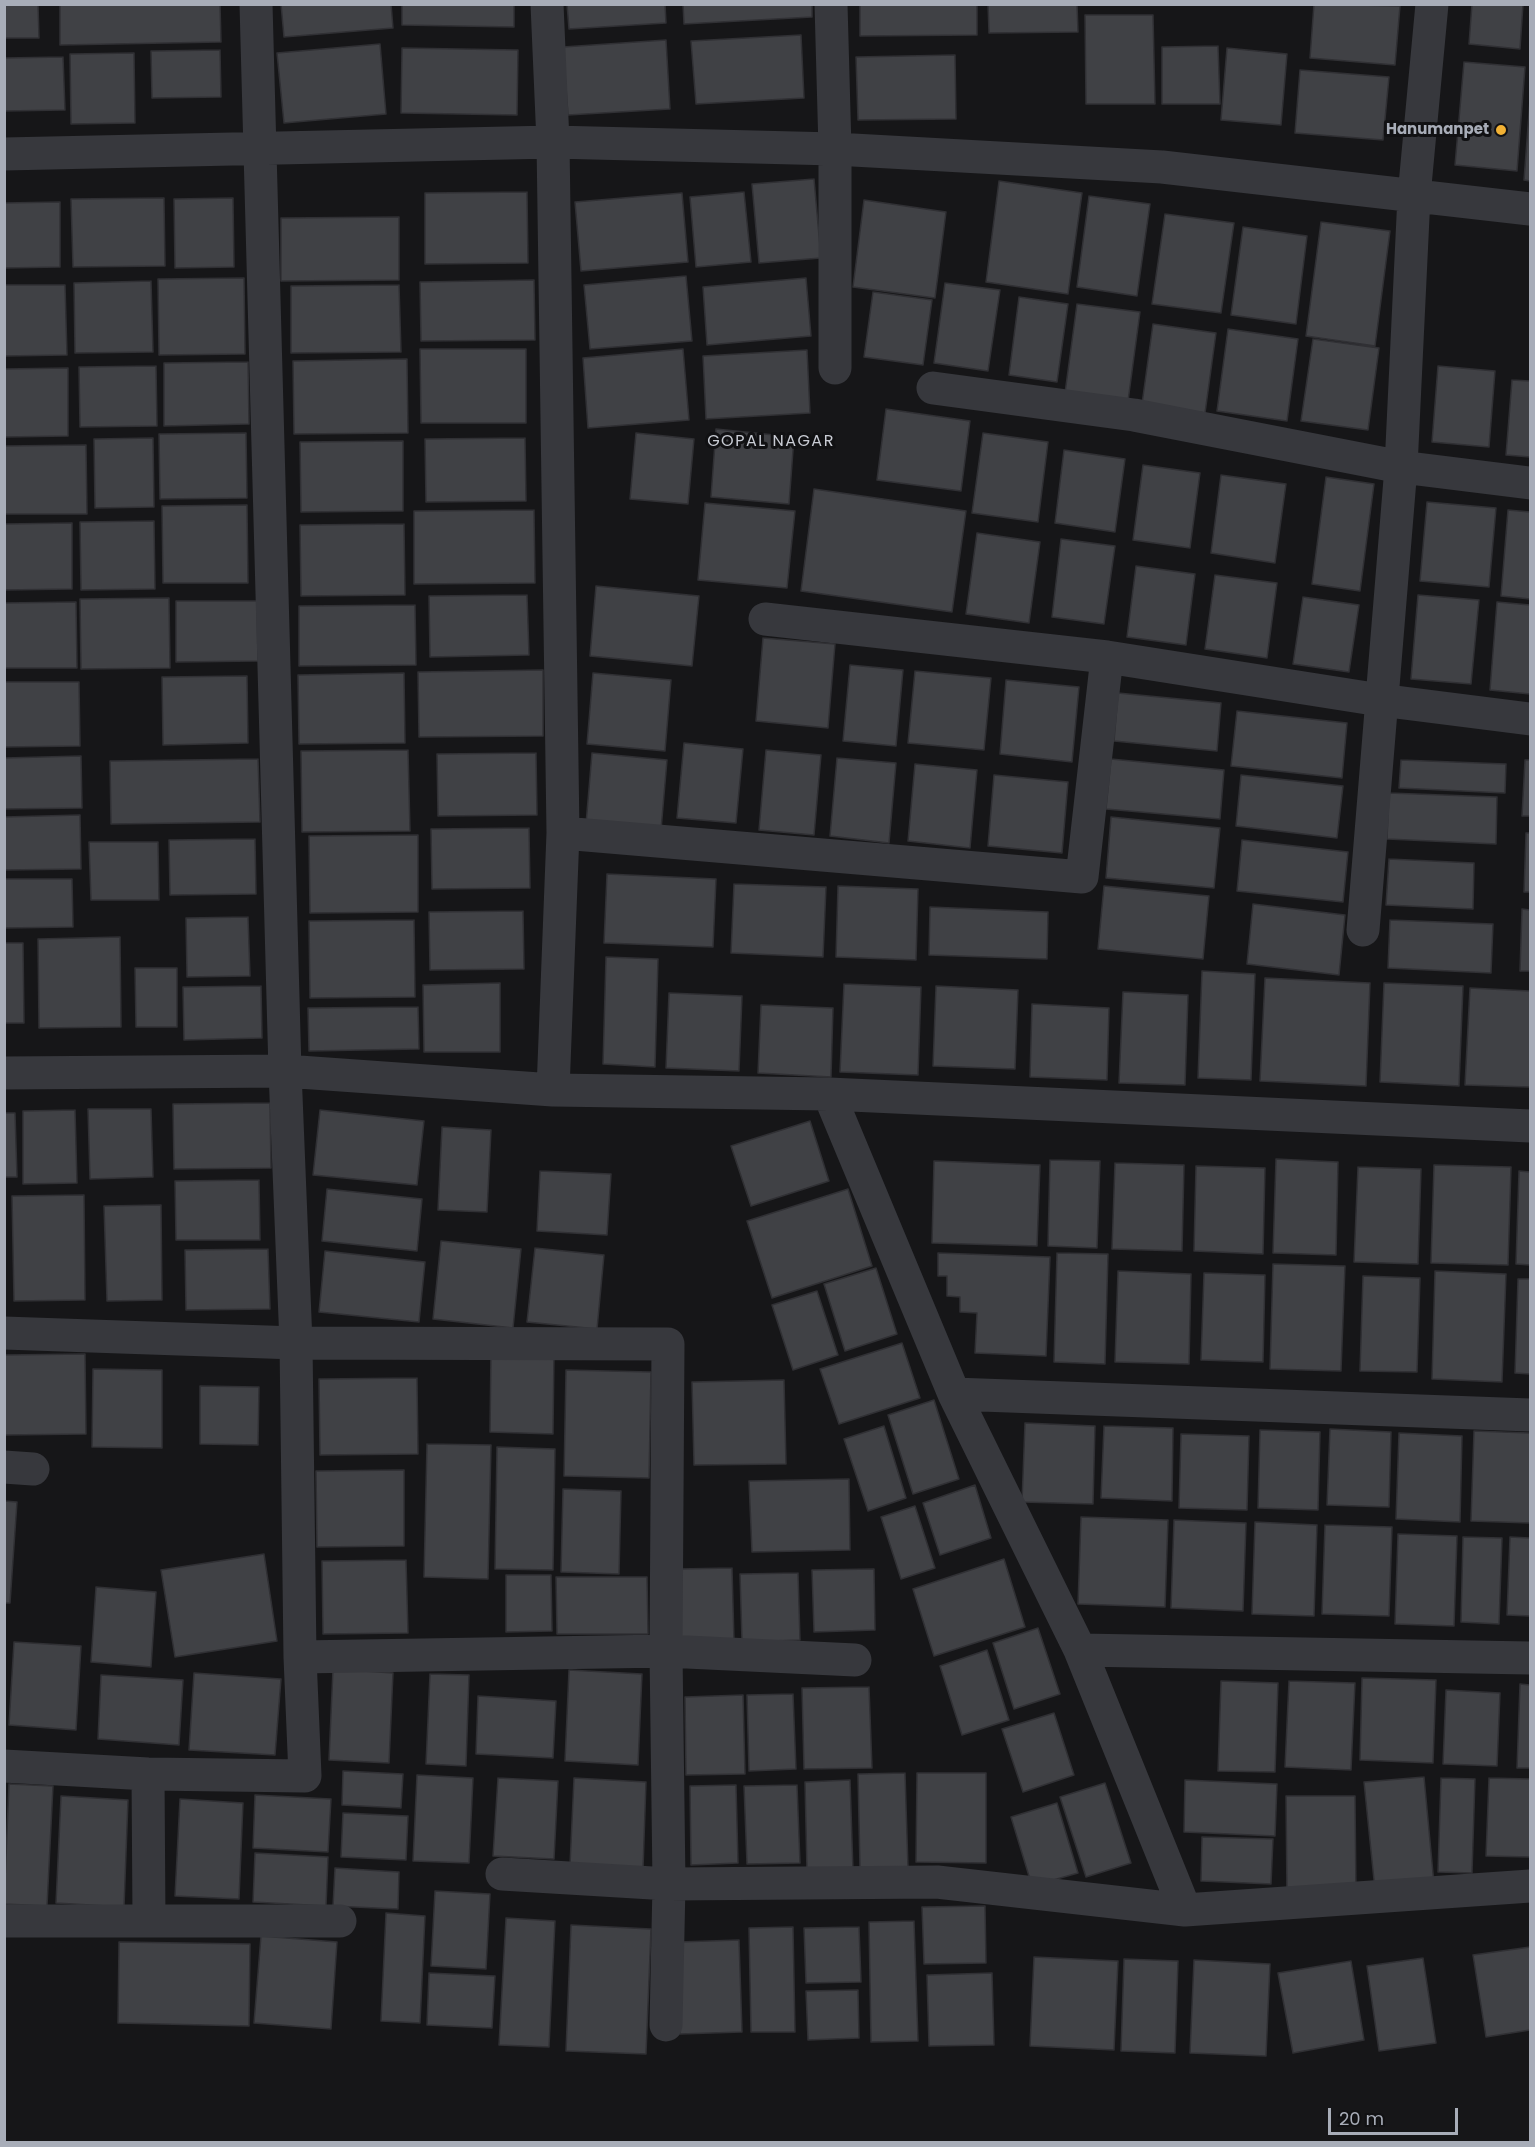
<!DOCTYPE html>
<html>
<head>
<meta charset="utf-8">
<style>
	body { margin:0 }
	#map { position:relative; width:1535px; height:2147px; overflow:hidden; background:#161618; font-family:Poppins,sans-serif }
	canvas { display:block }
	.frame { position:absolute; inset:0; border:6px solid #a8adb8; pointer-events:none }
	.scale { position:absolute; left:1328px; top:2108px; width:130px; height:27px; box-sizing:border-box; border:3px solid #a8adb8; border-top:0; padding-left:8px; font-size:18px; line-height:21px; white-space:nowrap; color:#a8adb8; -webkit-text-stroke:4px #111113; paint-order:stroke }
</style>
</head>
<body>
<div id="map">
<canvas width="1535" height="2147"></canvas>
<div class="frame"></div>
<div class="scale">20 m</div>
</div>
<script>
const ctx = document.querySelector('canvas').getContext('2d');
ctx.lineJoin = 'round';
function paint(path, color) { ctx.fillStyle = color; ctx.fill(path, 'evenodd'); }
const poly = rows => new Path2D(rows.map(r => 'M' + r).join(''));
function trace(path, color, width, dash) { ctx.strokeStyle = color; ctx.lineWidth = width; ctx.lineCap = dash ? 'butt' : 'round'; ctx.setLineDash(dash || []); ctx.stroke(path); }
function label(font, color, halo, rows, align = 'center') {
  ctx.font = font + ' Poppins,sans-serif'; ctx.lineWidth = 6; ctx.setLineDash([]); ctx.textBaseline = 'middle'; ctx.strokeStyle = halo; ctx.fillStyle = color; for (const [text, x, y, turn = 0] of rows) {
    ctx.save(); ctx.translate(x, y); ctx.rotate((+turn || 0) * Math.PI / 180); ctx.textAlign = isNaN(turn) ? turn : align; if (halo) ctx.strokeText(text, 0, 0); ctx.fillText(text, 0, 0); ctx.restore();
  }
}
const building = poly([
	[4,4,38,4,39,38,4,38,4,4],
	[60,4,220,4,221,42,60,45,60,4],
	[281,4,391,4,393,28,284,37,281,4],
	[402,4,514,4,514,27,402,25,402,4],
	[567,4,665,4,666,23,569,29,567,4],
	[683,4,812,4,812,17,684,24,683,4],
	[860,4,977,4,977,35,860,36,860,4],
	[988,4,1077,4,1078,32,989,33,988,4],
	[1314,4,1400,6,1395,65,1310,58,1314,4],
	[1472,4,1523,4,1520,49,1469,44,1472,4],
	[1085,15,1153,15,1155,104,1086,104,1085,15],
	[801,35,804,98,696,104,691,41,801,35],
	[666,40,670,109,568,115,563,47,666,40],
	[380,44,386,114,284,123,277,53,380,44],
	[1218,46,1220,104,1162,104,1162,47,1218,46],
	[402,48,518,50,517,115,401,113,402,48],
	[1227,48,1287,54,1281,125,1221,120,1227,48],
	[220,50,221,97,152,98,151,51,220,50],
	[134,53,135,123,71,124,70,54,134,53],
	[955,55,956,119,858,120,856,57,955,55],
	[63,57,65,110,4,111,4,58,63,57],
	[1464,62,1525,67,1517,171,1455,165,1464,62],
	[1300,70,1389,77,1383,140,1295,133,1300,70],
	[1530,100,1530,181,1524,180,1530,100],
	[814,179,821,258,759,263,752,184,814,179],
	[999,181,1082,193,1068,294,986,282,999,181],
	[527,192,528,263,425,264,425,193,527,192],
	[744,192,751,262,696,267,690,197,744,192],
	[682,193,688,262,581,271,575,202,682,193],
	[1089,196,1150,204,1137,296,1077,287,1089,196],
	[164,198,165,266,73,267,71,199,164,198],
	[233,198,234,267,175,268,174,199,233,198],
	[864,200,946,212,935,298,853,287,864,200],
	[60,202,60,267,4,268,4,203,60,202],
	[1165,214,1234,223,1221,313,1152,304,1165,214],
	[399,217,399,280,281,281,281,218,399,217],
	[1321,222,1390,231,1375,346,1306,336,1321,222],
	[1243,227,1307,236,1296,324,1231,315,1243,227],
	[686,276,692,341,590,349,584,285,686,276],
	[244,278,245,354,159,355,158,279,244,278],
	[806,278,811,336,707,345,703,287,806,278],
	[534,280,535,340,421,341,420,282,534,280],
	[151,281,153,352,75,353,74,283,151,281],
	[945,283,1000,290,988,371,934,363,945,283],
	[4,285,65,285,67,355,4,356,4,285],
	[399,285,401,352,291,353,291,286,399,285],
	[873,292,932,300,923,365,864,357,873,292],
	[1019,297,1068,304,1057,382,1009,375,1019,297],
	[1077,304,1140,312,1128,401,1065,393,1077,304],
	[1153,324,1216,333,1205,413,1142,404,1153,324],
	[1228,329,1298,339,1287,421,1217,411,1228,329],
	[1313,339,1379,348,1368,430,1301,421,1313,339],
	[420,349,526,349,526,423,421,423,420,349],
	[683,349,689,420,588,428,583,358,683,349],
	[807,350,810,413,706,419,703,356,807,350],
	[407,359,408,433,294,434,293,361,407,359],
	[248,362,249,424,164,426,164,363,248,362],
	[156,366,157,426,80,427,79,367,156,366],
	[1438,366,1495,371,1489,447,1432,442,1438,366],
	[68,368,68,436,4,437,4,369,68,368],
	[1512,380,1530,381,1530,457,1506,455,1512,380],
	[886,409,970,421,961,491,877,480,886,409],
	[716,429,794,437,789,504,711,497,716,429],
	[246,433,247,498,160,499,159,434,246,433],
	[636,433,694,439,688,504,630,499,636,433],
	[983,433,1048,442,1038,522,972,513,983,433],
	[153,438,154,507,95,508,94,439,153,438],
	[525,438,526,501,426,502,425,439,525,438],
	[403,441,403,511,301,512,300,442,403,441],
	[86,445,87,514,4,514,4,446,86,445],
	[1064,450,1125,459,1115,532,1055,523,1064,450],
	[1143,465,1200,473,1190,548,1133,540,1143,465],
	[1221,475,1286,484,1275,563,1211,553,1221,475],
	[1326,477,1374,484,1360,591,1312,584,1326,477],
	[814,489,966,511,952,612,801,591,814,489],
	[1427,502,1496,508,1489,587,1420,581,1427,502],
	[705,503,795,511,787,588,698,580,705,503],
	[247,505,248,583,163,583,162,506,247,505],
	[534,510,535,583,414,584,414,511,534,510],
	[1508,510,1530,512,1530,599,1501,596,1508,510],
	[154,521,155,589,81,590,80,522,154,521],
	[72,523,72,589,4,590,4,524,72,523],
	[404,524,405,595,301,596,300,525,404,524],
	[977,533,1040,542,1029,623,966,614,977,533],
	[1061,539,1115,546,1104,624,1052,617,1061,539],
	[1136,566,1195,574,1186,645,1127,637,1136,566],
	[1215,575,1277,583,1267,658,1205,649,1215,575],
	[596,586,699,596,692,666,590,656,596,586],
	[527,595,529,655,430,657,429,596,527,595],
	[1418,595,1479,600,1471,684,1411,679,1418,595],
	[1303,597,1359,605,1349,672,1293,664,1303,597],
	[169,598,170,668,81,669,80,599,169,598],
	[176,601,257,601,258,661,176,662,176,601],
	[76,602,77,668,4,668,4,603,76,602],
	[1497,602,1530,605,1530,694,1490,690,1497,602],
	[415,605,416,665,299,666,299,606,415,605],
	[763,638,835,644,828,728,756,721,763,638],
	[850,665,903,670,896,746,843,741,850,665],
	[543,670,543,736,419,737,418,672,543,670],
	[915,671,991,678,984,750,908,743,915,671],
	[404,673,405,743,299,744,298,675,404,673],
	[593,673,671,680,665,751,587,744,593,673],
	[247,676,248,743,163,745,162,677,247,676],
	[1006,680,1079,687,1072,762,1000,754,1006,680],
	[4,682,79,682,80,746,4,747,4,682],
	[1118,693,1221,703,1217,751,1114,741,1118,693],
	[1237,711,1347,723,1342,778,1231,766,1237,711],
	[684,743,743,749,736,823,677,818,684,743],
	[408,750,410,831,302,832,301,751,408,750],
	[766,750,821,755,814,835,759,830,766,750],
	[536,753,537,815,438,816,437,754,536,753],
	[592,753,667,760,661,830,586,824,592,753],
	[81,756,82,808,4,809,4,758,81,756],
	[837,758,896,763,889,843,830,836,837,758],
	[258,759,260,822,111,824,110,761,258,759],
	[1111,759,1224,770,1220,819,1106,809,1111,759],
	[1401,760,1506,764,1505,793,1399,788,1401,760],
	[1525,760,1530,760,1530,816,1522,816,1525,760],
	[915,764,977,770,970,848,908,841,915,764],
	[994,775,1068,782,1062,853,988,846,994,775],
	[1241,775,1343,786,1337,838,1236,826,1241,775],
	[1389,793,1497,797,1496,844,1387,839,1389,793],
	[80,815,81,869,4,870,4,817,80,815],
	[1111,817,1220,828,1214,888,1106,878,1111,817],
	[529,828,530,888,432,889,431,829,529,828],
	[1526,833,1530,833,1530,892,1524,892,1526,833],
	[418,835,418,912,310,913,309,836,418,835],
	[255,839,256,894,170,895,169,840,255,839],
	[1242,840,1348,852,1343,902,1237,891,1242,840],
	[89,842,158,842,159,900,91,900,89,842],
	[1389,859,1474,863,1473,909,1386,905,1389,859],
	[607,874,716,879,713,947,604,943,607,874],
	[4,879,72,879,73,927,4,928,4,879],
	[734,884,826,887,823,957,731,953,734,884],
	[838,886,918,889,916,960,836,957,838,886],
	[1104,886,1209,896,1203,959,1098,949,1104,886],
	[1253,904,1345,915,1339,975,1247,964,1253,904],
	[930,907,1048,912,1047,959,929,955,930,907],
	[1522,909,1530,910,1530,971,1520,971,1522,909],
	[523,911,524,969,430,970,429,912,523,911],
	[248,917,250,976,187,977,186,918,248,917],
	[414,920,415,997,310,998,309,921,414,920],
	[1390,920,1493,924,1491,973,1388,968,1390,920],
	[120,937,121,1027,39,1028,38,939,120,937],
	[4,943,23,943,24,1023,4,1023,4,943],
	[606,957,658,959,655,1067,603,1064,606,957],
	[135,968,177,968,177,1027,136,1027,135,968],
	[1202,971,1255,974,1251,1080,1198,1078,1202,971],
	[1265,978,1370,983,1366,1086,1260,1081,1265,978],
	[500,983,500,1052,424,1052,423,985,500,983],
	[1384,983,1463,986,1459,1086,1380,1082,1384,983],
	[844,984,921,987,918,1075,840,1072,844,984],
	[261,986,262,1038,184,1040,183,987,261,986],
	[936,986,1018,990,1015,1069,933,1066,936,986],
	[1470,988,1530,991,1530,1087,1465,1085,1470,988],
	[1123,992,1188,995,1185,1085,1119,1083,1123,992],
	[669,993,742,996,739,1071,666,1068,669,993],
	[1032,1004,1109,1008,1107,1080,1030,1077,1032,1004],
	[761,1005,833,1008,831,1077,758,1073,761,1005],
	[418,1007,419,1049,309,1051,308,1008,418,1007],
	[270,1103,271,1168,174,1169,173,1104,270,1103],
	[88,1109,151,1109,153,1177,90,1179,88,1109],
	[75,1110,77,1183,23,1184,23,1111,75,1110],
	[320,1110,424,1121,417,1185,313,1175,320,1110],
	[4,1113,15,1113,17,1177,4,1177,4,1113],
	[810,1121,829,1181,751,1206,731,1146,810,1121],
	[442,1127,491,1130,487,1212,438,1210,442,1127],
	[1276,1159,1338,1162,1336,1255,1273,1253,1276,1159],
	[1050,1160,1100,1161,1097,1248,1048,1246,1050,1160],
	[934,1161,1040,1165,1037,1246,932,1243,934,1161],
	[1115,1163,1184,1165,1182,1251,1112,1249,1115,1163],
	[1434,1165,1511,1167,1508,1265,1431,1263,1434,1165],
	[1196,1166,1265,1168,1263,1254,1194,1251,1196,1166],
	[1358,1167,1421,1169,1418,1264,1354,1262,1358,1167],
	[540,1171,611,1174,607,1235,537,1231,540,1171],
	[1519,1171,1530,1172,1530,1265,1516,1264,1519,1171],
	[259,1180,260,1240,176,1240,175,1181,259,1180],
	[327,1189,422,1199,417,1251,322,1241,327,1189],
	[848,1189,872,1266,772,1298,747,1221,848,1189],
	[84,1195,85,1300,14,1301,12,1196,84,1195],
	[161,1205,162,1300,107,1301,104,1206,161,1205],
	[441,1241,521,1249,513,1328,433,1319,441,1241],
	[535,1248,604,1255,597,1329,527,1322,535,1248],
	[268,1249,270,1309,186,1310,185,1250,268,1249],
	[325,1251,425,1262,419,1322,319,1312,325,1251],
	[938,1253,1050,1257,1046,1356,975,1353,977,1313,960,1312,960,1297,947,1296,947,1276,938,1276,938,1253],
	[1057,1253,1108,1254,1105,1364,1054,1362,1057,1253],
	[1273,1264,1345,1266,1341,1371,1270,1369,1273,1264],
	[876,1268,897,1334,845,1351,824,1284,876,1268],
	[1118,1271,1191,1274,1189,1364,1115,1362,1118,1271],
	[1435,1271,1506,1274,1502,1382,1432,1379,1435,1271],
	[1204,1273,1265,1275,1263,1362,1201,1360,1204,1273],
	[1363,1276,1420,1278,1417,1372,1360,1371,1363,1276],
	[1518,1279,1530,1279,1530,1374,1515,1373,1518,1279],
	[817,1291,838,1355,793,1370,772,1305,817,1291],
	[902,1343,920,1398,839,1424,820,1369,902,1343],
	[491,1351,554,1352,553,1434,490,1432,491,1351],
	[85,1354,86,1434,4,1435,4,1355,85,1354],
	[93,1369,162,1370,162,1448,92,1447,93,1369],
	[566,1370,651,1372,649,1478,564,1476,566,1370],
	[417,1378,418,1454,320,1455,319,1379,417,1378],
	[784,1380,786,1464,694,1465,692,1382,784,1380],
	[200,1386,259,1387,258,1445,200,1444,200,1386],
	[934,1400,959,1479,913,1494,888,1415,934,1400],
	[1025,1423,1095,1426,1093,1504,1022,1502,1025,1423],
	[884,1426,906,1498,868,1511,844,1439,884,1426],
	[1104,1426,1173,1428,1172,1501,1101,1498,1104,1426],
	[1330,1429,1391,1432,1389,1507,1327,1505,1330,1429],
	[1260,1430,1320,1432,1318,1510,1258,1508,1260,1430],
	[1474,1431,1530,1433,1530,1523,1471,1521,1474,1431],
	[1399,1433,1462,1436,1460,1522,1396,1519,1399,1433],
	[1181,1434,1249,1436,1247,1510,1179,1508,1181,1434],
	[427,1444,491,1445,488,1579,424,1577,427,1444],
	[497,1447,555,1449,553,1570,495,1569,497,1447],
	[404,1470,404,1546,317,1547,316,1471,404,1470],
	[849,1479,850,1550,752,1552,749,1481,849,1479],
	[975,1485,991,1538,940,1555,923,1503,975,1485],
	[563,1489,621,1491,619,1574,561,1572,563,1489],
	[4,1501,17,1502,10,1603,4,1603,4,1501],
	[915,1506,935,1568,901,1579,881,1517,915,1506],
	[1081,1517,1168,1520,1165,1607,1078,1604,1081,1517],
	[1174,1520,1246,1523,1243,1611,1171,1608,1174,1520],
	[1255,1522,1317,1525,1314,1616,1252,1614,1255,1522],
	[1325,1525,1392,1527,1389,1616,1322,1614,1325,1525],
	[1398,1534,1457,1536,1454,1626,1395,1624,1398,1534],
	[1463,1537,1502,1538,1499,1624,1461,1622,1463,1537],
	[1510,1537,1530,1538,1530,1616,1507,1615,1510,1537],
	[264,1554,277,1641,175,1657,161,1570,264,1554],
	[1004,1559,1025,1627,934,1656,913,1589,1004,1559],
	[406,1560,408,1633,323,1634,322,1561,406,1560],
	[732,1568,734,1641,680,1642,677,1569,732,1568],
	[874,1569,875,1630,814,1632,812,1570,874,1569],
	[798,1573,800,1640,742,1642,740,1574,798,1573],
	[506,1575,551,1575,552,1631,506,1632,506,1575],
	[556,1577,647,1577,648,1634,557,1634,556,1577],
	[96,1587,156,1592,151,1667,91,1662,96,1587],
	[1038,1628,1060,1694,1014,1709,993,1643,1038,1628],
	[14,1642,81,1646,76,1730,9,1725,14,1642],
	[987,1650,1009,1720,962,1735,940,1666,987,1650],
	[333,1669,393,1673,389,1763,329,1760,333,1669],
	[569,1670,642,1674,638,1765,565,1761,569,1670],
	[194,1673,281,1679,275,1755,189,1750,194,1673],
	[430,1674,469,1675,466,1766,426,1764,430,1674],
	[101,1675,183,1680,179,1745,98,1739,101,1675],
	[1362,1678,1436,1680,1433,1763,1360,1760,1362,1678],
	[1221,1681,1278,1683,1275,1772,1218,1771,1221,1681],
	[1289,1681,1355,1683,1351,1770,1285,1767,1289,1681],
	[1520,1684,1530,1685,1530,1768,1517,1768,1520,1684],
	[869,1687,872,1768,804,1769,802,1688,869,1687],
	[1446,1690,1500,1693,1497,1766,1443,1764,1446,1690],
	[793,1694,796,1769,749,1771,747,1695,793,1694],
	[743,1695,745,1774,686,1775,685,1697,743,1695],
	[478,1696,556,1701,553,1758,476,1754,478,1696],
	[1054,1713,1074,1775,1023,1792,1002,1729,1054,1713],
	[343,1771,403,1774,401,1808,342,1805,343,1771],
	[905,1773,908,1868,860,1869,858,1774,905,1773],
	[917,1773,986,1773,986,1863,916,1862,917,1773],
	[417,1775,473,1778,469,1863,413,1861,417,1775],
	[1424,1777,1434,1884,1375,1890,1364,1782,1424,1777],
	[498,1778,558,1781,554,1859,493,1856,498,1778],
	[574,1778,646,1782,643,1869,570,1865,574,1778],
	[1441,1778,1475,1779,1472,1873,1438,1872,1441,1778],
	[1489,1778,1530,1779,1530,1857,1486,1856,1489,1778],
	[850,1780,853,1871,807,1872,805,1782,850,1780],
	[1185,1780,1277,1784,1275,1836,1184,1832,1185,1780],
	[1105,1783,1131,1863,1086,1877,1060,1797,1105,1783],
	[9,1784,53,1786,47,1906,4,1904,9,1784],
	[736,1785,738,1863,691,1865,690,1786,736,1785],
	[797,1785,800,1863,747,1864,744,1786,797,1785],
	[255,1795,331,1799,328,1852,253,1848,255,1795],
	[61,1796,128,1800,124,1907,56,1903,61,1796],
	[1286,1796,1355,1796,1356,1896,1287,1896,1286,1796],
	[180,1799,243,1803,239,1899,175,1896,180,1799],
	[1057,1803,1078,1873,1032,1886,1011,1817,1057,1803],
	[343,1813,408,1816,406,1860,341,1857,343,1813],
	[1202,1837,1273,1839,1271,1884,1201,1881,1202,1837],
	[255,1853,328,1857,326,1906,253,1902,255,1853],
	[335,1868,399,1872,398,1909,333,1906,335,1868],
	[435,1891,490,1894,486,1969,431,1966,435,1891],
	[985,1906,986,1963,924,1964,922,1907,985,1906],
	[386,1913,425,1916,420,2023,381,2021,386,1913],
	[506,1918,555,1921,549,2047,499,2045,506,1918],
	[914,1921,918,2041,871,2042,869,1922,914,1921],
	[571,1925,651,1929,646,2054,566,2051,571,1925],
	[793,1927,795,2032,751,2032,749,1928,793,1927],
	[859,1927,861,1982,806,1983,804,1928,859,1927],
	[261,1936,337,1942,331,2029,254,2023,261,1936],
	[739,1940,742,2032,680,2034,678,1942,739,1940],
	[119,1942,250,1944,249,2026,118,2023,119,1942],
	[1530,1947,1530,2030,1486,2037,1473,1955,1530,1947],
	[1034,1957,1118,1961,1114,2050,1030,2046,1034,1957],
	[1423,1958,1436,2043,1379,2051,1367,1966,1423,1958],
	[1124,1959,1178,1961,1175,2053,1121,2051,1124,1959],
	[1194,1960,1270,1964,1266,2056,1190,2053,1194,1960],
	[1351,1961,1364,2040,1293,2053,1278,1973,1351,1961],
	[429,1973,495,1976,492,2028,427,2025,429,1973],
	[992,1973,994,2045,929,2046,927,1975,992,1973],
	[858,1990,859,2038,808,2040,806,1991,858,1990]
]);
paint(building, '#404145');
trace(building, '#303034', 1.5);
trace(poly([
	[547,4,553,142,563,833,553,1090],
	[831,4,835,149,835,368],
	[4,154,553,142,835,149,1162,167,1530,209],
	[933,388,1134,415,1401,467,1530,483],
	[765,619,1107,657,1380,700,1530,719],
	[563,833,1082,877,1107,657],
	[1363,930,1401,467,1414,196,1432,4],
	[4,1073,285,1071,553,1090,829,1094,1530,1126],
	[829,1094,954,1394,1080,1650,1185,1910],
	[4,1333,296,1343,668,1344,666,1651,669,1884,666,2025],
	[954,1394,1530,1415],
	[4,1467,33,1469],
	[1080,1650,1530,1658],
	[300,1657,666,1651,855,1660],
	[4,1766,148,1774,305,1776,300,1657,296,1343,285,1071,256,4],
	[148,1774,149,1921],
	[502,1874,669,1884,937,1882,1185,1910,1530,1886],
	[4,1921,340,1921]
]), '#37383d', 33);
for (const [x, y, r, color] of [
	[1501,130,6,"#f2b134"]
]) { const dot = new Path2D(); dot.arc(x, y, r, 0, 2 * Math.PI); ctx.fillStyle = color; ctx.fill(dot); trace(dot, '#111113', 2); }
label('bold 15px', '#a8adb8', '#111113', [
	["Hanumanpet",1489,130]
], 'right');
ctx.letterSpacing = '1.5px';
label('16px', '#c9ccd4', '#111113', [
	["GOPAL NAGAR",771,442]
]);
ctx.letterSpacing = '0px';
</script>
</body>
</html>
